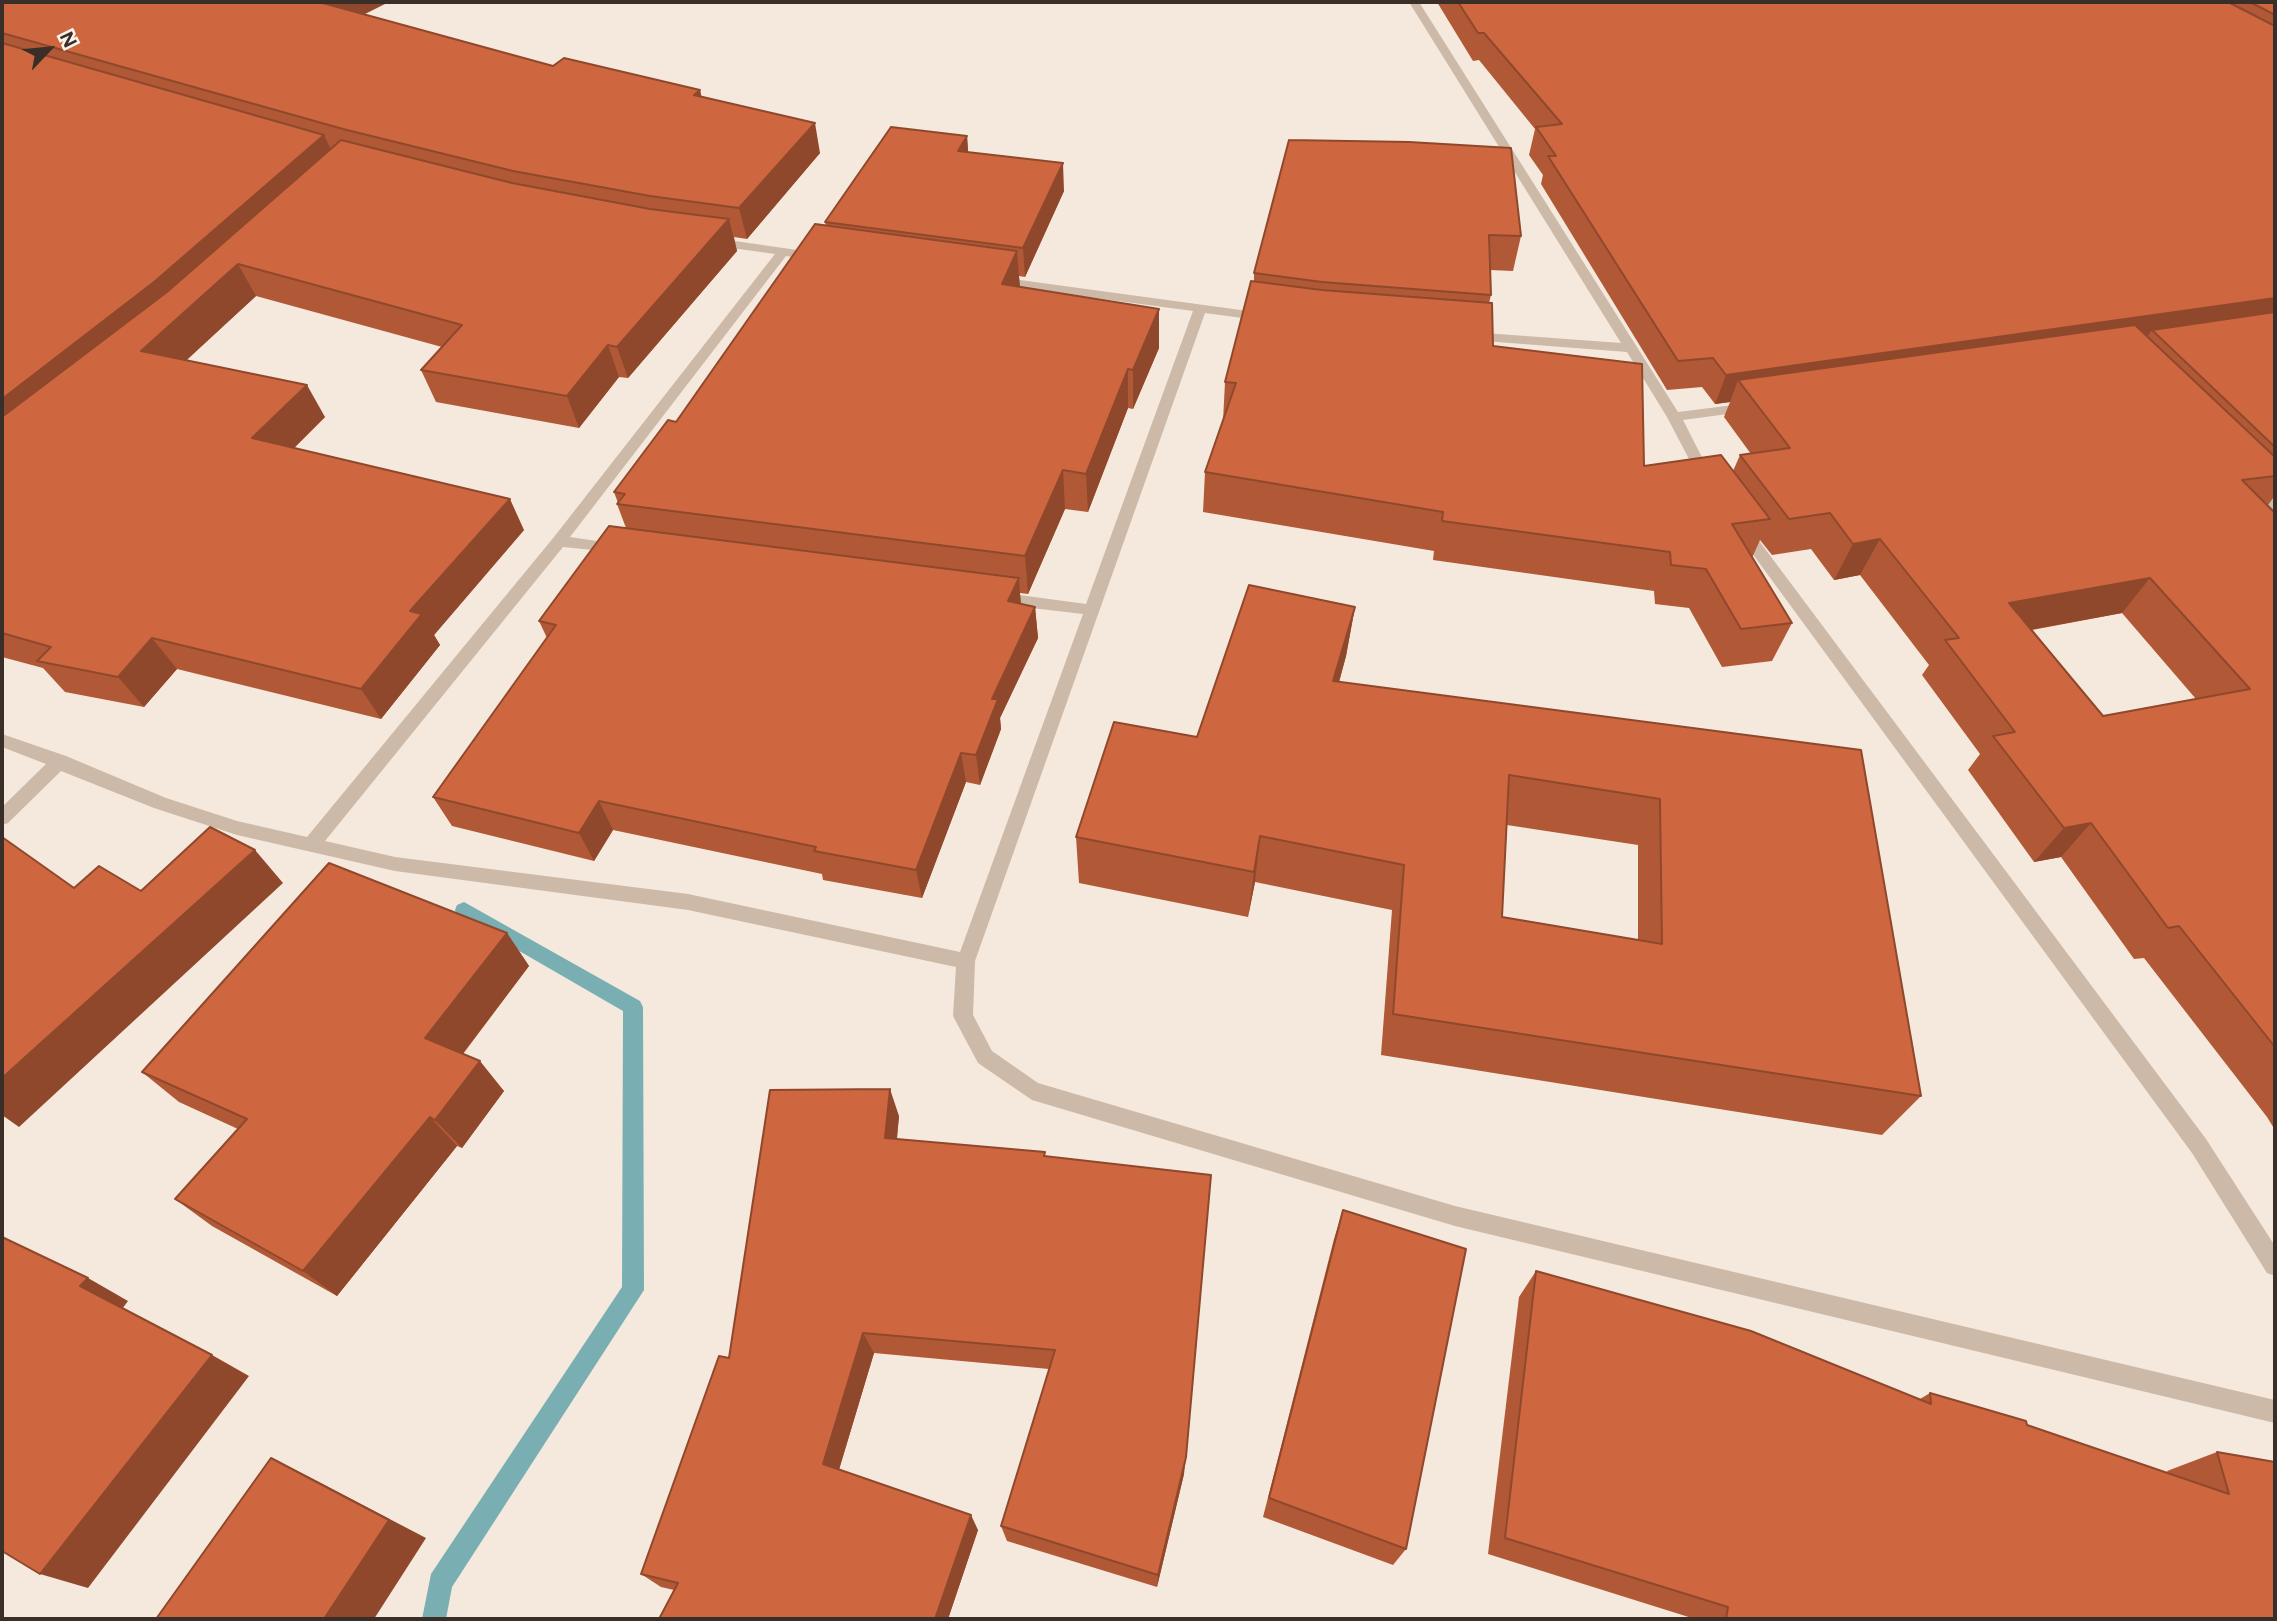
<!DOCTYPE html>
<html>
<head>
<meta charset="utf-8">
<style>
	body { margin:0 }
	#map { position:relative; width:2277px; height:1621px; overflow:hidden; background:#f4e9dc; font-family:Figtree,sans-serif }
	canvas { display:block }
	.frame { position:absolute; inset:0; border:4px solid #392e28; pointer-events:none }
	.north { position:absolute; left:14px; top:14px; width:70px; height:70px; -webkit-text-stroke:5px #fbf3e9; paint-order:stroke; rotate:64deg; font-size:19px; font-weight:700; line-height:28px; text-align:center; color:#392e28 }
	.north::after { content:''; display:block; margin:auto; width:24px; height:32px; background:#392e28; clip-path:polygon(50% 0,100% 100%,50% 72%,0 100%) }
</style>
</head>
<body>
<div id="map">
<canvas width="2277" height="1621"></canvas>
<div class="frame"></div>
<div class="north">N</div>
</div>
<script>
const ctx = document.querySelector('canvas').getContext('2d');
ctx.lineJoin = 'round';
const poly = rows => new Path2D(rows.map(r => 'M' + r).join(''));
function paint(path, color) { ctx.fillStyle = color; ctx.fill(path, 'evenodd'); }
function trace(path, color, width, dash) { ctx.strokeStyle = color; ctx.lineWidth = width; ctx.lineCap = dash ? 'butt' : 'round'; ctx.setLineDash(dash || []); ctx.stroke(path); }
paint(poly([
	[464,902,640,1001,643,1007,644,1290,452,1587,446,1619,422,1619,431,1574,622,1287,623,1011,457,915,455,910,457,905,464,902]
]), '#79afb3');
paint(poly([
	[1409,2,1419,2,1678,412,1750,403,1757,407,1750,411,1683,420,1713,479,1711,482,1701,482,1667,417,1627,352,1471,340,1464,336,1471,332,1621,343,1409,2],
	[714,238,818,253,824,257,818,261,786,256,570,537,623,545,626,549,623,553,563,547,325,841,395,857,688,894,960,952,1083,614,997,604,989,598,997,592,1086,604,1193,311,998,285,992,281,998,277,1270,314,1270,320,1265,321,1205,313,975,961,973,1015,992,1051,1038,1083,1455,1206,2275,1400,2275,1423,1455,1226,1032,1100,978,1063,953,1016,956,967,688,910,395,871,237,835,154,808,61,771,8,823,2,825,2,807,46,764,2,747,2,734,66,756,166,798,237,821,307,837,554,537,775,254,710,245,710,239,714,238],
	[2252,482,2257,484,2275,502,2275,515,2270,513,2247,490,2245,487,2252,482],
	[1743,525,1748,526,2206,1139,2275,1246,2275,1276,2267,1273,2192,1153,1738,534,1736,530,1743,525]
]), '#cdb9a7');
paint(poly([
	[2,2,364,14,553,66,700,90,701,97,820,153,747,239,734,237,737,251,628,378,619,377,579,428,436,402,421,370,442,347,256,296,186,360,325,417,294,448,524,530,434,635,440,645,381,719,177,669,144,707,65,692,43,668,2,657],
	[1437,2,2275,2,2275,499,2274,497,2268,505,2275,513,2275,1130,2267,1117,2144,958,2134,959,2061,857,2034,862,1968,770,1980,754,1922,675,1929,665,1860,575,1834,580,1811,549,1772,555,1760,540,1752,558,1792,623,1772,661,1722,667,1689,608,1655,604,1654,591,1433,560,1434,551,1203,512,1205,472,1223,421,1225,382,1254,281,1254,273,1289,140,1521,236,1513,271,1490,270,1491,295,1489,303,1493,346,1644,466,1733,471,1740,455,1751,454,1724,417,1730,402,1715,404,1702,387,1667,390,1541,184,1543,175,1529,155,1535,129,1479,60,1473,61],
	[2122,613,2196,699,2103,716,2032,630],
	[967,136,968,152,1064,191,1025,277,1019,276,1020,287,1159,309,1159,348,1133,409,1128,408,1088,512,1065,509,1028,594,1020,593,1021,604,1035,607,1038,638,1000,718,1001,729,980,785,966,782,922,898,823,880,822,874,613,830,594,861,452,826,433,797,547,638,539,621,626,528,617,504,618,503,614,492,676,422,826,226,825,222],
	[1355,607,1346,656,1339,682,1861,750,1921,1096,1882,1135,1381,1055,1392,910,1255,882,1248,917,1079,883,1076,837],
	[1507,825,1638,845,1638,940,1502,917],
	[507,933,529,966,463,1054,504,1091,462,1148,457,1146,337,1296,212,1226,175,1199,238,1129,179,1102,142,1072],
	[899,1116,897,1139,1045,1152,1045,1156,1184,1474,1157,1587,1007,1541,1001,1526,1049,1369,874,1353,839,1469,978,1530,948,1619,659,1619,674,1590,661,1587,641,1574,729,1358],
	[1343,1210,1406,1549,1393,1565,1263,1517,1334,1239],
	[1536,1271,1920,1399,1930,1393,2168,1473,2167,1471,2217,1452,2275,1619,1695,1619,1488,1554,1519,1297]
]), '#b15936');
paint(poly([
	[318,2,389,2,331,31],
	[700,90,707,120,694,95],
	[815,123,820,153,747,239,739,208],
	[324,135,339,166,2,450,2,399],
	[967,136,969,164,958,151],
	[1063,163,1064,191,1025,277,1023,248],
	[729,219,737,251,628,378,617,347],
	[1017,251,1020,289,1002,284],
	[238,264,256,296,162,383,141,351],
	[2275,298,2275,324,2152,330,2143,343,1738,380,1730,402,1715,404,1726,375],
	[1159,309,1159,348,1133,409,1133,370],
	[608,345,619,377,579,428,567,396],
	[1128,369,1128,408,1088,512,1086,474],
	[307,385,325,417,272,470,252,438],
	[1063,470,1065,509,1028,594,1025,556],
	[510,499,524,530,434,635,440,645,381,719,361,689,410,611],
	[1880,539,1860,575,1834,580,1853,544],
	[1019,578,1021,609,1008,601],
	[2150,578,2122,613,1985,638,2009,603],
	[1035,607,1038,638,1000,718,1001,729,980,785,976,755,992,699],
	[1355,607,1346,656,1326,730,1333,681],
	[152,638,177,669,144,707,118,677],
	[961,753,966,782,922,898,916,870],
	[599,801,613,830,594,861,579,833],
	[2091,823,2061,857,2034,862,2064,828],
	[1260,836,1255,882,1248,917,1254,872],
	[255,850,283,883,19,1127,2,1115,2,1078],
	[507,933,529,966,451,1069,425,1038],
	[480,1061,504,1091,462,1148,435,1120],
	[890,1089,899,1116,894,1164,885,1138],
	[430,1117,457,1146,337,1296,303,1271],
	[88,1278,128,1301,122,1309,80,1286],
	[863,1333,874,1353,836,1480,823,1464],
	[212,1355,249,1376,88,1588,40,1574],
	[1186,1457,1184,1474,1157,1587,1158,1575],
	[271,1458,313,1479,426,1538,374,1619,324,1619],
	[971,1515,978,1530,948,1619,935,1619]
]), '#90482c');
const building = poly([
	[2,2,319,2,553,66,564,58,700,90,694,95,815,123,739,208,650,196,513,171,343,129,2,33,2,2],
	[1458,2,2228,2,2275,26,2275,298,1726,375,1713,358,1678,361,1548,156,1556,156,1536,127,1562,124,1484,33,1478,33,1458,2],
	[2250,2,2275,2,2275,15,2250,2],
	[2,43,324,135,154,282,2,399,2,43],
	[891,127,967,136,958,151,1063,163,1023,248,825,222,891,127],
	[341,140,512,183,650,209,729,219,617,347,608,345,567,396,421,370,462,325,238,264,141,351,307,385,252,438,510,499,410,611,422,614,361,689,152,638,118,677,37,661,51,647,2,633,2,417,167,292,341,140],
	[1289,140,1409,142,1511,148,1521,236,1489,235,1491,295,1322,282,1254,273,1289,140],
	[815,224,1017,251,1002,284,1159,309,1133,370,1128,369,1086,474,1063,470,1025,556,617,504,625,494,614,492,668,420,676,422,815,224],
	[1251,281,1322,290,1492,303,1493,346,1642,364,1644,466,1721,455,1770,519,1732,524,1792,623,1741,629,1706,569,1671,565,1670,552,1442,521,1443,512,1205,472,1236,383,1225,382,1251,281],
	[2275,312,2275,447,2152,330,2275,312],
	[2135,325,2275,457,2275,476,2242,480,2275,513,2275,1047,2179,926,2168,928,2091,823,2064,828,1993,736,2015,732,1945,640,1959,638,1880,539,1853,544,1830,513,1789,519,1740,455,1790,448,1738,380,2135,325],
	[2150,578,2250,689,2103,716,2009,603,2150,578],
	[609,526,1019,578,1008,601,1035,607,992,699,998,699,976,755,961,753,916,870,814,851,816,847,599,801,579,833,433,797,556,625,539,621,609,526],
	[1249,585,1355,607,1333,681,1861,750,1921,1096,1393,1014,1404,865,1260,836,1254,872,1076,837,1114,722,1197,737,1249,585],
	[1509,775,1660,799,1662,944,1502,917,1509,775],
	[210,827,255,850,2,1078,2,837,74,888,99,866,141,891,210,827],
	[329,863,507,933,425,1038,480,1061,435,1120,430,1117,303,1271,175,1199,247,1119,142,1072,329,863],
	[890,1089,885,1138,1045,1152,1044,1156,1211,1175,1186,1457,1158,1575,1001,1526,1055,1350,863,1333,823,1464,971,1515,935,1619,659,1619,678,1583,641,1574,719,1356,729,1358,770,1090,890,1089],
	[1343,1210,1466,1249,1406,1549,1269,1498,1343,1210],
	[2,1237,88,1278,80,1286,212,1355,40,1574,2,1551,2,1237],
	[1536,1271,1751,1331,1931,1404,1930,1393,2026,1421,2027,1425,2229,1494,2217,1452,2275,1462,2275,1619,1726,1619,1728,1607,1505,1538,1536,1271],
	[271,1458,389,1520,324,1619,156,1619,271,1458]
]);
paint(building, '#ce673f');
trace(building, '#90482c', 2);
</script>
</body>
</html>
